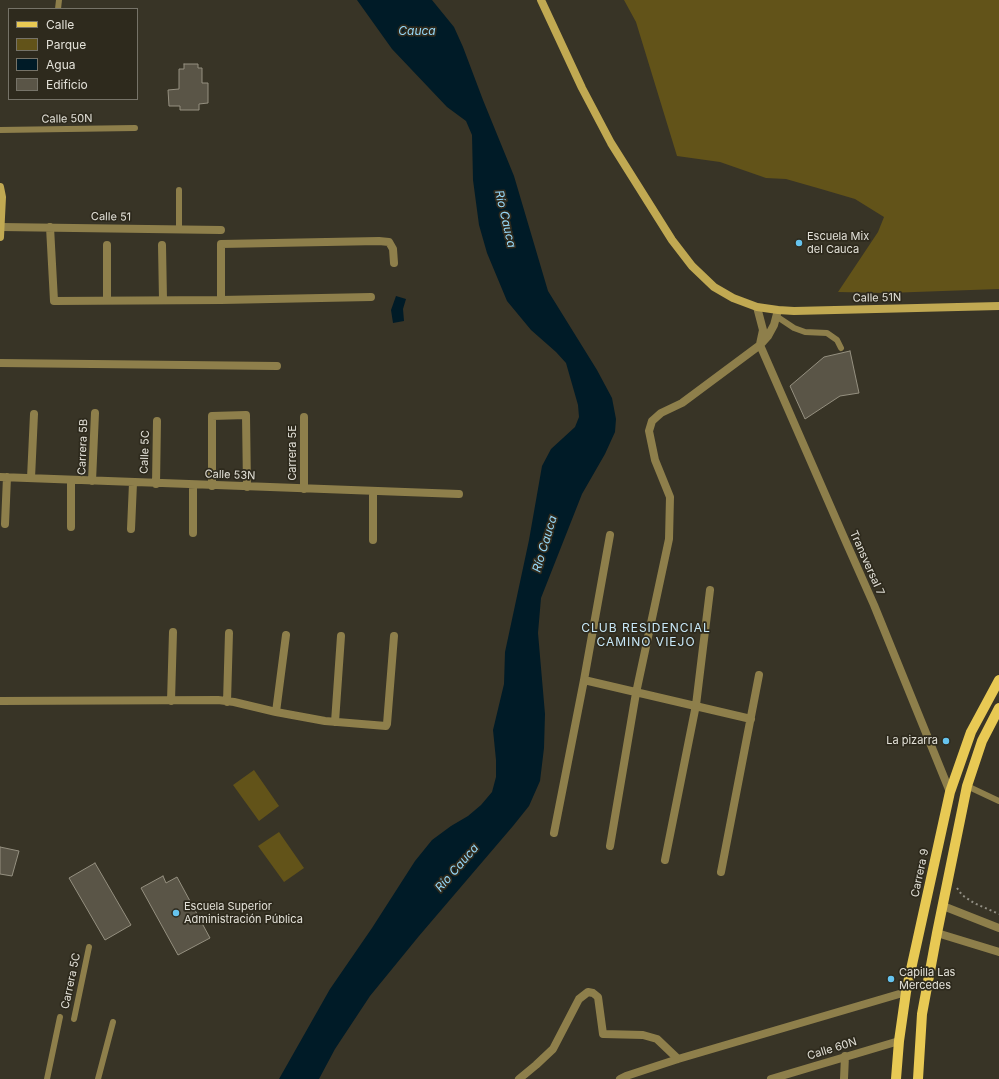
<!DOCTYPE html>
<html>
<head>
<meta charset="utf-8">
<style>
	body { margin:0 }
	#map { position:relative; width:999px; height:1079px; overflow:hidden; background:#383426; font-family:Inter,sans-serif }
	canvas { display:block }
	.legend { position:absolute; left:8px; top:8px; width:130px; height:92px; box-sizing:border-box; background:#2e2a1d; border:1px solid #767368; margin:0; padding:5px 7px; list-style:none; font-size:12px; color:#e3e1d8 }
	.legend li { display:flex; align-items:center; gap:8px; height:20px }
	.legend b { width:20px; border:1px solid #767368 }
</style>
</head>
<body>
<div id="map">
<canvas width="999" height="1079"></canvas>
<ul class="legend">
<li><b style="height:5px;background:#e8c954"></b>Calle</li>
<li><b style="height:11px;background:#625319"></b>Parque</li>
<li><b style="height:11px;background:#001b27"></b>Agua</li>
<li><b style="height:11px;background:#5a5547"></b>Edificio</li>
</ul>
</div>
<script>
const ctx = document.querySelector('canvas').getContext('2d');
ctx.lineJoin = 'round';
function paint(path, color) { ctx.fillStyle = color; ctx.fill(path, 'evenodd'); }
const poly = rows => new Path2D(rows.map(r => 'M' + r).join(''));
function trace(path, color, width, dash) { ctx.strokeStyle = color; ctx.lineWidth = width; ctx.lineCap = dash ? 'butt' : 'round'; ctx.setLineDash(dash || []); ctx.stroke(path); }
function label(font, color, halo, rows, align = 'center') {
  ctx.font = font + ' Inter,sans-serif'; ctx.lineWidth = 3.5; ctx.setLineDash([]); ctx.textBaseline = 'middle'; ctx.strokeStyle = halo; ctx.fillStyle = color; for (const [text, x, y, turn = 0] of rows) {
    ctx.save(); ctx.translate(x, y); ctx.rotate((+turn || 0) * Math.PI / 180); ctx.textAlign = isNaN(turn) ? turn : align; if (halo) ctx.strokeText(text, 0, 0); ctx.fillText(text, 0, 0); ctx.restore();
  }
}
paint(poly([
	[624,0,999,0,999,289,887,293,838,292,878,232,884,217,855,199,821,189,786,179,766,178,720,162,677,156,636,22],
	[254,770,279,806,259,821,233,785],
	[279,832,304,868,284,882,258,846]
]), '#625319');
paint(poly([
	[357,0,432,0,454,27,463,47,483,100,514,176,548,291,597,370,612,398,616,419,615,432,605,454,582,494,541,598,538,633,545,714,544,748,540,781,529,806,513,826,419,936,370,996,335,1049,319,1079,279,1079,330,989,372,928,415,861,432,840,451,826,468,816,481,805,492,792,496,777,496,760,493,730,504,684,505,652,529,540,542,466,551,449,575,427,579,417,578,405,566,363,556,352,531,330,507,301,487,253,479,225,473,180,472,135,466,121,447,107,392,49],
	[396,296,406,299,403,309,404,321,393,323,391,310]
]), '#001b27');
const building = poly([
	[184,64,198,64,198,68,202,68,202,83,208,83,208,103,199,104,199,110,180,110,180,106,169,106,168,90,179,89,179,69,184,69,184,64],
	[850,351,859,393,840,396,805,419,790,386,824,357,850,351],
	[0,847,19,851,12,876,0,874,0,847],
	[95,863,131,925,105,940,69,878,95,863],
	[163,876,166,883,177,877,210,938,178,955,141,888,163,876]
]);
paint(building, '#5a5547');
trace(building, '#959080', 1);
trace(poly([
	[957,888,962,895,974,903,999,914]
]), '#939085', 2, [2, 3]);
trace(poly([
	[58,9,59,0],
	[0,130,135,128],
	[179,229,179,190],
	[776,316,794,328,805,332,827,333,837,340,841,348],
	[967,786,999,801],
	[74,1019,89,947],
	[47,1079,60,1017],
	[98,1079,113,1022]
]), '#8e7f4b', 6);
trace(poly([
	[1,227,221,230],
	[50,227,54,301,221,300,371,297],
	[107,245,107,300],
	[162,245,163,300],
	[221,300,221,244,379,241,389,242,393,249,394,263],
	[757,307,763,330,760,344],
	[760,345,846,542,874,605,950,792],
	[0,363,277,366],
	[0,477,459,494],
	[31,478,34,414],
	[92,481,95,413],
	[156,484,157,421],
	[193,485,193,533],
	[212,486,212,416,246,415,247,487],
	[304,489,304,417],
	[5,524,7,477],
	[71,527,71,480],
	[131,529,133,483],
	[373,540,373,491],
	[584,680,751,719],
	[0,701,218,700,234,702,276,712,325,721,386,726,387,724,394,636],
	[171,701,173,632],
	[227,702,229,633],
	[276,712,286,635],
	[335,722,341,636],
	[554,833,584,680,610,535],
	[610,846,636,693,669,539,670,497,655,460,649,431,652,421,661,413,682,403,760,345,768,336,774,325,778,310],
	[665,860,696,705,710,590],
	[721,872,759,675],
	[943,906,999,928],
	[937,933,999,952],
	[519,1079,536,1065,553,1049,579,999,588,992,593,993,598,997,603,1034,643,1035,657,1039,678,1059],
	[620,1079,626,1076,678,1059,906,992],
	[771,1079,899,1041],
	[844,1079,845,1056]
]), '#8e7f4b', 8);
trace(poly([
	[541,0,582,88,611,143,672,240,692,266,714,287,733,298,757,307,778,310,794,311,999,306],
	[0,187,2,197,0,237]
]), '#c1a952', 8);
trace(poly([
	[896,1079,899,1041,906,992,950,792,971,732,999,680],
	[918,1079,922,1014,937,933,967,786,982,741,999,708]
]), '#e8c954', 10);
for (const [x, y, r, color] of [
	[799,243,4,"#66c4ef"],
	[946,741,4,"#66c4ef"],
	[176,913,4,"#66c4ef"],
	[891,979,4,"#66c4ef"]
]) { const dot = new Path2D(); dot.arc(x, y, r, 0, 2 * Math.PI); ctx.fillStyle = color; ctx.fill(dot); trace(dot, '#2e2a1d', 1.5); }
label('11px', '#e3e1d8', '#2e2a1d', [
	["Calle 50N",67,119,-1],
	["Calle 51",111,217,1],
	["Calle 51N",877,298,-1],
	["Carrera 5B",83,447,-88],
	["Calle 5C",145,452,-88],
	["Carrera 5E",293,453,-90],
	["Calle 53N",230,475,2],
	["Transversal 7",867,563,66],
	["Carrera 9",920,873,-78],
	["Carrera 5C",71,981,-78],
	["Calle 60N",832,1049,-17]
]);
label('11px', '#e3e1d8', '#2e2a1d', [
	["Escuela Mix",807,237],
	["del Cauca",807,250],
	["La pizarra",938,741,"right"],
	["Escuela Superior",184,907],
	["Administración Pública",184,920],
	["Capilla Las",899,973],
	["Mercedes",899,986]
], 'left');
label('italic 12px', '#96d7f7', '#2e2a1d', [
	["Cauca",417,31],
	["Río Cauca",505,219,77],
	["Río Cauca",545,544,-73],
	["Río Cauca",457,868,-49]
]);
ctx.letterSpacing = '1px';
label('12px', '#c8e8f8', '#2e2a1d', [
	["CLUB RESIDENCIAL",646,628],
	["CAMINO VIEJO",646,642]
]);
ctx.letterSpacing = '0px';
</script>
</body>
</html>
